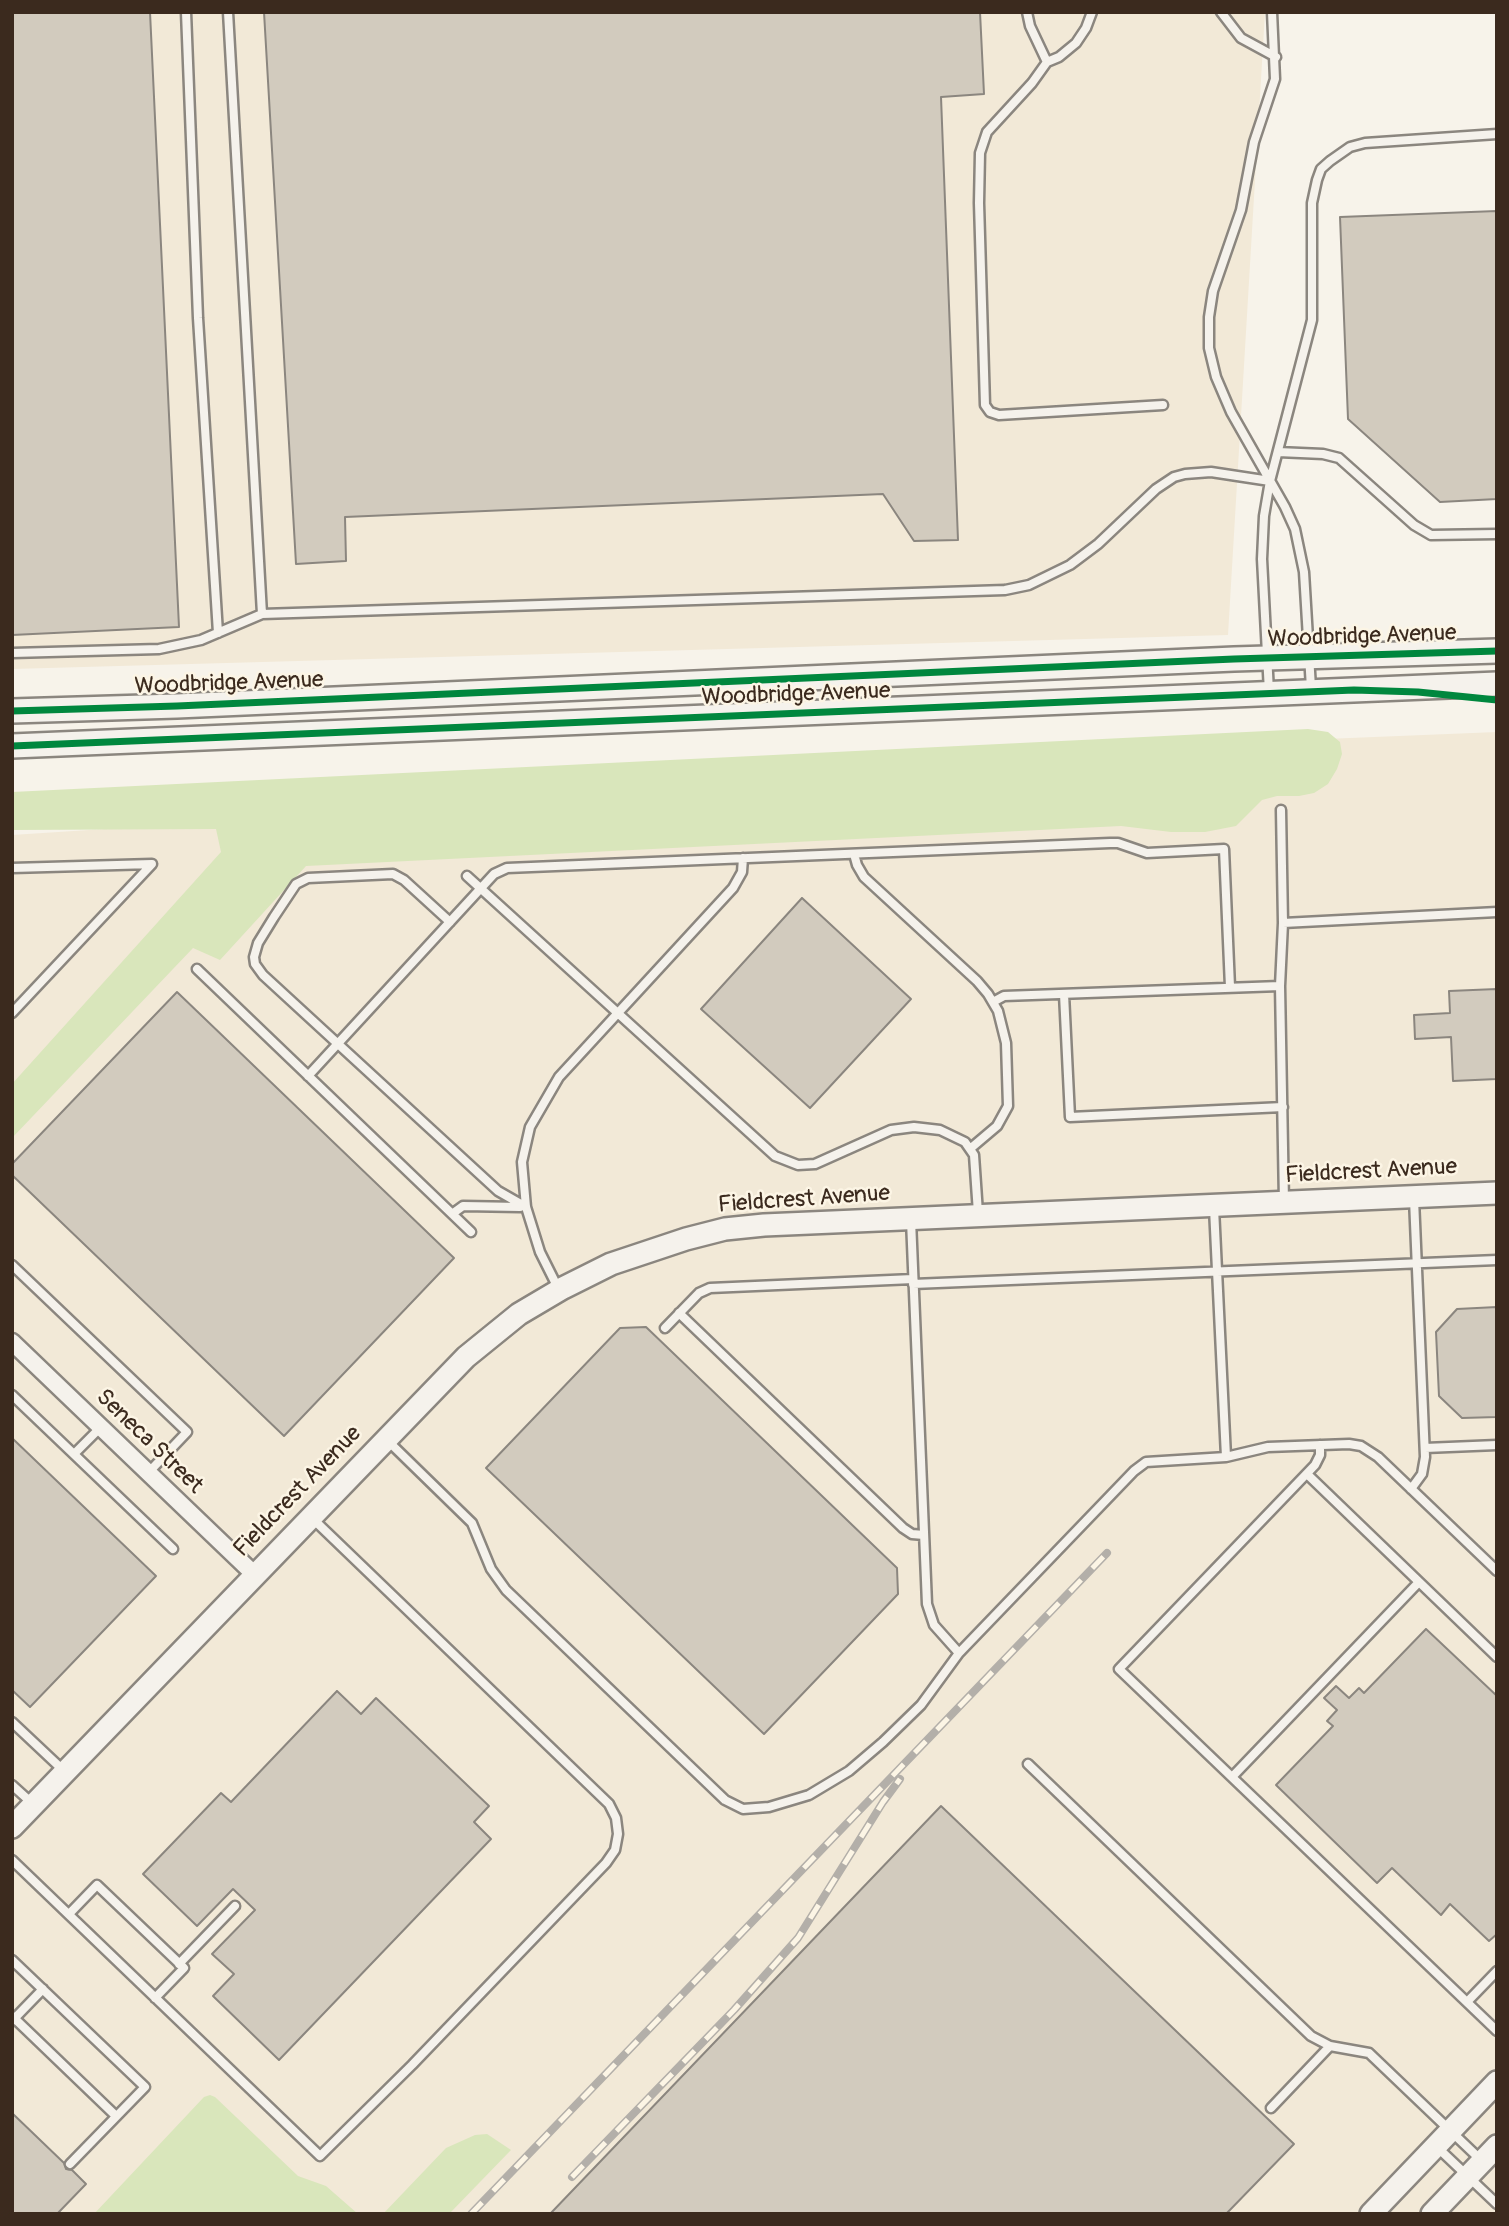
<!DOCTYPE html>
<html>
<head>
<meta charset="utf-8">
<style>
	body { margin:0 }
	#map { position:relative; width:1509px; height:2226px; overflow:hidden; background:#f7f3ea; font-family:Pangolin,sans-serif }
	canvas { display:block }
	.frame { position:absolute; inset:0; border:14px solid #3b2a1e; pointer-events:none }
</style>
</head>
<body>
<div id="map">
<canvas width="1509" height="2226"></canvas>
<div class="frame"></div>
</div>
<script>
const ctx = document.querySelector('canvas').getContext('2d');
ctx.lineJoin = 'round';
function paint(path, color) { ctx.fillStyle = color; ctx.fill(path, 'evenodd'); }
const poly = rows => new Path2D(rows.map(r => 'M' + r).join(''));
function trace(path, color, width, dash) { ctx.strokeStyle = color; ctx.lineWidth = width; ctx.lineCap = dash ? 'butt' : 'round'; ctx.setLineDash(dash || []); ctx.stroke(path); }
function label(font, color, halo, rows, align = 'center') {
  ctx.font = font + ' Pangolin,sans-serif'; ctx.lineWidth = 5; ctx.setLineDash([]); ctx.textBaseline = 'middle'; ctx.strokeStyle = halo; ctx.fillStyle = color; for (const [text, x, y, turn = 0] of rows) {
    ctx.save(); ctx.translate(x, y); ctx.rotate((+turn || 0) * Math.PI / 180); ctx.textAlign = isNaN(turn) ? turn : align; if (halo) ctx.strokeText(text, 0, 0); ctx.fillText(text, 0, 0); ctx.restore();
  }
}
paint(poly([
	[12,12,1265,12,1228,635,12,669],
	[1497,732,1497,2214,12,2214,12,835,197,823,196,785]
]), '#f2e9d7');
paint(poly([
	[1308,729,1328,732,1340,742,1342,754,1337,769,1328,784,1314,793,1299,796,1277,796,1262,800,1236,826,1205,832,1171,832,1121,826,306,866,220,960,193,948,12,1138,12,1084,221,852,216,829,12,830,12,792],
	[210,2095,215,2097,298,2176,326,2186,358,2214,94,2214,204,2097],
	[487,2134,511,2150,449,2214,383,2214,446,2148,475,2135]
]), '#d9e6bb');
const building = poly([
	[12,12,150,12,179,627,12,635,12,12],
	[264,12,980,12,984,94,941,97,958,540,914,541,883,494,345,517,346,561,296,564,264,12],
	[1497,211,1497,499,1440,502,1348,419,1340,217,1497,211],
	[802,898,911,999,810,1108,701,1009,802,898],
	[1497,989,1497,1079,1453,1081,1451,1037,1415,1039,1414,1015,1450,1013,1449,991,1497,989],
	[177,992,454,1258,284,1436,12,1175,12,1164,177,992],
	[1497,1307,1497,1417,1462,1418,1439,1396,1436,1332,1457,1309,1497,1307],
	[646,1327,897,1568,898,1594,764,1734,486,1468,620,1328,646,1327],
	[12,1438,156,1576,30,1707,12,1690,12,1438],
	[1426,1629,1497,1696,1497,1934,1489,1941,1450,1904,1441,1915,1392,1868,1377,1883,1276,1785,1333,1726,1327,1721,1337,1710,1324,1698,1336,1686,1349,1698,1359,1688,1364,1693,1426,1629],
	[337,1691,361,1714,376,1698,489,1806,474,1822,491,1839,279,2060,213,1996,234,1974,212,1954,255,1910,233,1889,197,1926,143,1874,221,1793,231,1802,337,1691],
	[941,1806,1294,2144,1226,2214,550,2214,941,1806],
	[12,2113,64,2163,66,2169,72,2170,86,2184,57,2214,12,2214,12,2113]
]);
paint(building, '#d2cbbe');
trace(building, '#8b867f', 2);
const lane = poly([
	[186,12,198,318,218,633],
	[228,12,262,614,1005,590,1029,585,1070,565,1098,544,1156,489,1174,477,1185,474,1211,472,1270,481],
	[1027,12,1030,26,1047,62],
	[1092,12,1086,28,1076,43,1059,57,1047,62,1032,83,987,132,980,153,979,203,985,405,990,412,999,415,1163,405],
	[1221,12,1241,38,1276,57],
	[1272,12,1275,79,1254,142,1241,210,1213,291,1209,317,1209,348,1216,377,1231,412,1285,507,1295,529,1304,572,1311,688],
	[1278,452,1323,454,1339,458,1414,525,1431,535,1497,534],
	[12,653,159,649,201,640,262,614],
	[1269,692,1262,559,1264,516,1270,481,1312,320,1312,203,1317,180,1321,169,1330,161,1350,147,1365,143,1497,134],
	[1281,810,1283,923,1280,986,1284,1202],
	[854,854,857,865,864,877,977,981,988,994,998,1011,1006,1043,1008,1106,997,1126,971,1148],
	[12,868,152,864,12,1013],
	[467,876,775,1156,798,1165,815,1164,891,1130,914,1127,940,1130,965,1142,974,1155,978,1213],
	[450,922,404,880,393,874,308,878,296,884,274,917,258,943,254,957,255,964,263,975,498,1191,526,1207],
	[1283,923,1497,912],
	[197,969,471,1232],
	[1064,994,1070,1117,1283,1107],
	[993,1002,1004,996,1280,986],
	[308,1076,494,874,507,868,1110,843,1118,843,1147,853,1224,849,1230,987],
	[1214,1208,1226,1457],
	[452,1214,463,1206,520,1207],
	[911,1220,927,1604,934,1625,959,1653],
	[12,1265,187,1432,148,1473],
	[913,1284,1497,1260],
	[559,1290,540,1252,526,1207,522,1162,530,1127,559,1077,733,888,742,872,743,858],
	[679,1313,903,1528,912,1534,924,1535],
	[665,1328,699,1293,710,1288,913,1279],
	[12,1395,173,1549],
	[388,1441,472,1523,491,1569,506,1590,725,1800,743,1809,769,1807,809,1795,849,1771,883,1742,921,1705,959,1653,1134,1471,1146,1462,1226,1457,1268,1447,1349,1444,1361,1446,1378,1457,1497,1571],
	[1320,1445,1320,1455,1315,1465,1119,1669,1497,2031],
	[1425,1448,1497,1445],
	[74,1454,101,1427],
	[1307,1474,1497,1657],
	[1411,1489,1422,1474,1425,1457,1414,1199],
	[12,1722,63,1770],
	[1028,1764,1311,2036,1330,2046,1369,2053,1482,2161],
	[1232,1777,1419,1582],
	[12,1785,33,1804],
	[12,1860,320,2156,412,2065,606,1863,615,1850,618,1834,616,1818,609,1804,313,1519],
	[69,1914,97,1885,184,1968,155,1998],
	[12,1960,145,2087,70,2164],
	[179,1964,235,1906],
	[1467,2002,1497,1971],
	[12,2016,116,2116],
	[12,2021,43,1989],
	[1271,2108,1330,2046],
	[1438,2148,1497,2204]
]);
const street = poly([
	[12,1342,255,1575]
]);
const secondary = poly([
	[12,1827,466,1357,519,1314,563,1288,611,1264,686,1239,725,1229,764,1225,1497,1193],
	[1371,2214,1497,2082],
	[1432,2214,1497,2146]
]);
const primary = poly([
	[12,711,177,706,1234,659,1497,651],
	[12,746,1497,684]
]);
trace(lane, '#8b867f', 13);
trace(street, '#8b867f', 21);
trace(secondary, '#8b867f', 26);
trace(primary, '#8b867f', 28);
trace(lane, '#f5f2ec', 8);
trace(street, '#f5f2ec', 16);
trace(secondary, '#f5f2ec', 21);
trace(primary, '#f5f2ec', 23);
const rail = poly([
	[572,2177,734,2010,798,1938,883,1802,900,1779],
	[471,2214,1107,1553]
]);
trace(rail, '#b3afa9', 8);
trace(rail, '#fcf5e5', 5, [16]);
trace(poly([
	[12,711,177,706,1234,659,1497,651],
	[12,746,1354,690,1418,692,1497,700]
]), '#00873e', 7);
label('23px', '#3b2a1e', '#fcf5e5', [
	["Woodbridge Avenue",1362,637,-2],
	["Woodbridge Avenue",229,684,-2],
	["Woodbridge Avenue",796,695,-2],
	["Fieldcrest Avenue",1371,1172,-3],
	["Fieldcrest Avenue",804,1200,-4],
	["Seneca Street",149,1442,44],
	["Fieldcrest Avenue",298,1492,-46]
]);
</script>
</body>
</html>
